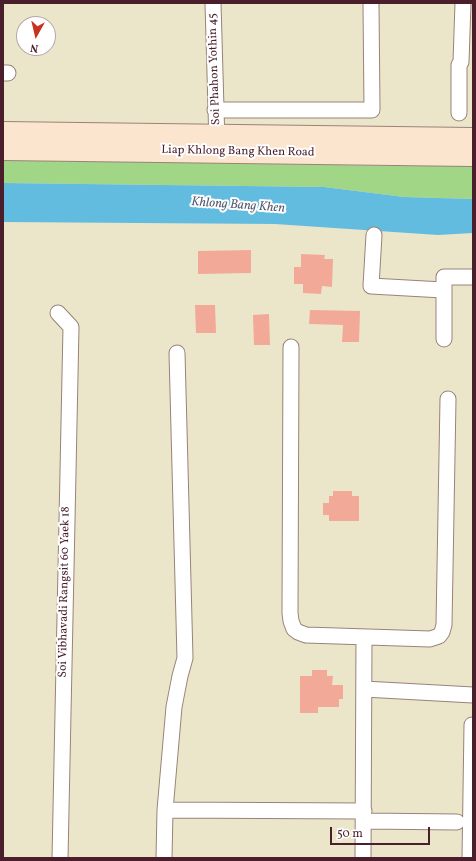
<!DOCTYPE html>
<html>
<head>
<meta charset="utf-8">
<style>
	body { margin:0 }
	#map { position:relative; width:476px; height:861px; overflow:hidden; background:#ebe6c9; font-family:Vollkorn,serif }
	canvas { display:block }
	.frame { position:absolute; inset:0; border:4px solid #4a1f2b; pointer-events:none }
	.north { position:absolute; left:16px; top:16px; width:40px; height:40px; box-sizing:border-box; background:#fff; border:1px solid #b7a5aa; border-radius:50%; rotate:188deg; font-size:11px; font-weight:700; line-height:16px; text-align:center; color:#4a1f2b }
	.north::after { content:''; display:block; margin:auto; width:14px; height:18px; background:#c8321e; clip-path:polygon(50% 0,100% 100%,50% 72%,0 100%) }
	.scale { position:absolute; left:330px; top:827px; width:100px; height:18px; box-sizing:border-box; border:2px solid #4a1f2b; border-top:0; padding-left:5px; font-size:12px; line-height:14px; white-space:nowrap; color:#4a1f2b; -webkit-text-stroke:3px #fff; paint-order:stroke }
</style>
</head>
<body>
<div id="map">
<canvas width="476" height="861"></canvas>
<div class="frame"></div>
<div class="north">N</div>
<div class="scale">50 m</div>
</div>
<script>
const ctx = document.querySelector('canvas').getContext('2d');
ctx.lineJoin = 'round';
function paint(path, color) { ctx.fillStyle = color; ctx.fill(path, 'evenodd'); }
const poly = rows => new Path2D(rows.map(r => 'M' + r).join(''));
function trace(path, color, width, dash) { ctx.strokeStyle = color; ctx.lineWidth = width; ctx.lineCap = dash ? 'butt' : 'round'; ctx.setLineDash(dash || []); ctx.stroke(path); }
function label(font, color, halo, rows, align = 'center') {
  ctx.font = font + ' Vollkorn,serif'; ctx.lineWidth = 4; ctx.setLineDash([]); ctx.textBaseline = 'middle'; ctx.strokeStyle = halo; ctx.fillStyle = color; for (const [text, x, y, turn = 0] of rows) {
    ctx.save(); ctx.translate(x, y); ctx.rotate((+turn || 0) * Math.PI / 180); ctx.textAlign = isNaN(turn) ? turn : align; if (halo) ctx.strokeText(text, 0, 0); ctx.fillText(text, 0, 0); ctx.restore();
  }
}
paint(poly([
	[3,156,202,163,406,166,473,165,473,199,404,197,324,187,3,183]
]), '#a1d687');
paint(poly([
	[3,183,324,187,404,197,473,199,473,233,438,235,275,224,3,222]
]), '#62bcdf');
paint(poly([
	[251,250,251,273,198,274,198,251],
	[301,254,325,255,324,259,333,259,332,287,322,286,321,294,303,293,303,284,294,284,294,267,301,267],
	[195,305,215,305,216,333,196,333],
	[310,310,360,311,359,342,342,342,343,325,309,324],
	[269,314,270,345,254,345,253,315],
	[333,491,352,491,352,496,359,496,359,521,329,521,329,515,323,515,323,503,329,503,329,496,333,496],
	[312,670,327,670,327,676,333,676,332,685,343,685,343,699,339,699,339,707,318,707,318,713,300,713,300,676,312,676]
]), '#f2a998');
const street = poly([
	[213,3,217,144],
	[3,73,8,73],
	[215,110,372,110,371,3],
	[459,113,459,65,461,62,463,3],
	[374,235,371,286,443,290],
	[58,313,71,327,60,858],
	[444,339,444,277,473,277],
	[291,347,290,613,291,621,294,629,298,632,306,635,430,639,439,636,442,632,444,625,448,399],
	[364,689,473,695],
	[165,810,364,811],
	[364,821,457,822],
	[164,858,165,810,174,707,180,676,185,658,177,353],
	[363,858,364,637],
	[470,858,472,725]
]);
const secondary = poly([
	[3,133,473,139],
	[3,149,473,155]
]);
trace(street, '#9a827a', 17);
trace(secondary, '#9a827a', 24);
trace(street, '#fff', 15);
trace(secondary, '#fce5cf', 22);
label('12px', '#4a1f2b', '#fff', [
	["Soi Phahon Yothin 45",215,69,-92],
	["Liap Khlong Bang Khen Road",238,152,1],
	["Soi Vibhavadi Rangsit 60 Yaek 18",65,592,-89]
]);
label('italic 13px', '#545e73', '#fff', [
	["Khlong Bang Khen",238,206,4]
]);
</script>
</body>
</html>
